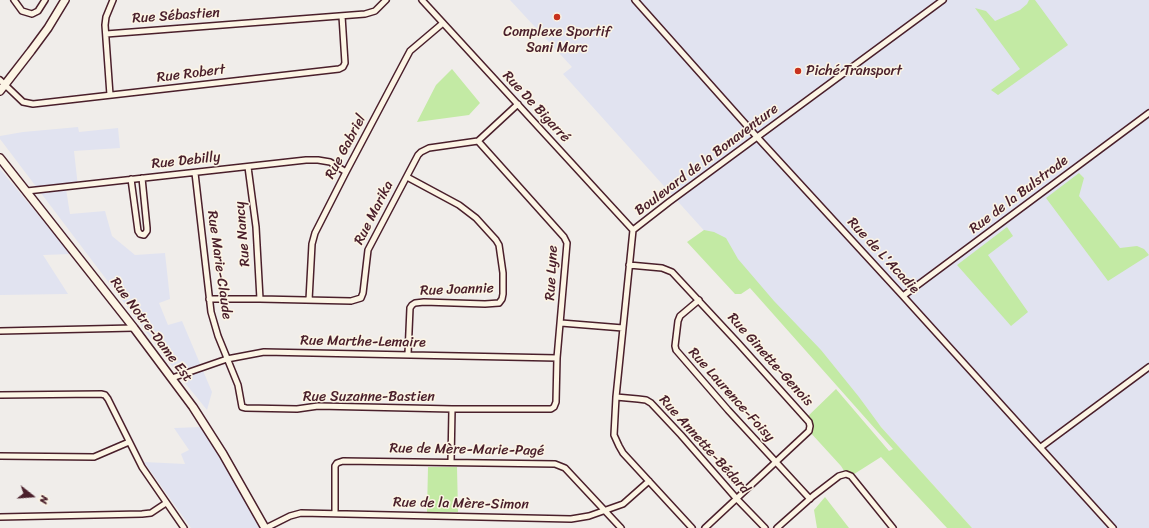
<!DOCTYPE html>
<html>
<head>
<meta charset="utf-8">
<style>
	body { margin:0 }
	#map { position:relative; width:1149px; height:528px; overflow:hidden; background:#f0edea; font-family:Sriracha,sans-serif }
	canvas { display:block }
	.north { position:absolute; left:12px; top:476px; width:40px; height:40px; -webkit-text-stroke:3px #fcf5e5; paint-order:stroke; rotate:107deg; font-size:11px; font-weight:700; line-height:16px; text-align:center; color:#4a1f2b }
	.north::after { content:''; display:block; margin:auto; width:14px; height:18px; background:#4a1f2b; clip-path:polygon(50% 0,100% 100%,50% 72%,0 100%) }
</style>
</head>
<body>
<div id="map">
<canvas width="1149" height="528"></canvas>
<div class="north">N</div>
</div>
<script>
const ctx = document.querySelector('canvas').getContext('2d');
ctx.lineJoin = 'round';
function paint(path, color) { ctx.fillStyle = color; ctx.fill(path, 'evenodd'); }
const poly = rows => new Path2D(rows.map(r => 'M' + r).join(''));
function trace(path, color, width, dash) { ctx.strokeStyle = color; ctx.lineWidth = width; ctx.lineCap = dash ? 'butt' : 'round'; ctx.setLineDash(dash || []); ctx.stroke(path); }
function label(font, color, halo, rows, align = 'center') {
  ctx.font = font + ' Sriracha,sans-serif'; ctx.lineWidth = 3; ctx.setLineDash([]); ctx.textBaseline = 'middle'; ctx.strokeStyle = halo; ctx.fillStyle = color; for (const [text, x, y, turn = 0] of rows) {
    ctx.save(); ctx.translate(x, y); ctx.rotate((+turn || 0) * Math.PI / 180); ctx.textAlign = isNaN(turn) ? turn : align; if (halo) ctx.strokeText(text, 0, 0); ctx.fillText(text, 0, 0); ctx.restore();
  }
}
paint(poly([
	[510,0,1149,0,1149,528,972,528,563,74,572,67],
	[78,127,79,132,118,128,120,148,74,151,78,187,66,189,70,214,105,211,112,236,135,255,165,253,170,299,159,303,168,325,182,321,212,392,207,410,181,378,0,139,0,136,23,132],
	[0,169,71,254,43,255,68,294,0,295],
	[202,427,249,503,262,528,191,528,144,462,185,464,181,454,189,450,174,428]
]), '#e1e3f0');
paint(poly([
	[1029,0,1035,0,1068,45,998,95,991,90,1020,69,975,8,986,11,995,21,1020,10,1027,4],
	[452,69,480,103,469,115,417,122,436,85],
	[1079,173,1084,178,1079,196,1120,248,1137,246,1144,249,1149,255,1108,281,1046,198],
	[1007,227,1013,236,988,255,1028,312,1011,326,957,265],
	[704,230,714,232,726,238,738,259,774,301,821,350,859,397,881,427,972,528,947,528,881,457,851,476,846,474,841,466,809,431,806,418,836,389,889,451,893,449,750,288,741,294,735,294,687,242],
	[428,467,457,467,458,512,427,512],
	[825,497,849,528,817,528,814,510]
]), '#c3eaa4');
const street = poly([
	[14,0,22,11,32,14,38,11,45,0],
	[422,0,633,230],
	[635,0,757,137,903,296,1113,528],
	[106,34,365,14,375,11,386,0],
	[0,80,23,102,33,104,339,69,343,67,345,63,342,16],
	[110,95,105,25,106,17,113,0],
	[248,167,256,227,260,299],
	[195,173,211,312,218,336,238,385,242,407,246,408,297,409,318,406,452,409,551,409,554,407,556,402,557,358,567,243,564,237,478,141],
	[407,177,459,205,476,218,496,240,499,245,503,273,503,294,502,299,499,303,485,304,424,302,415,303,412,305,410,308,408,354],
	[131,179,138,231,140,234,144,235,147,231,147,228,142,178],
	[27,191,306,160,318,160,330,162,346,172],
	[629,265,662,268,672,272,738,343,809,422,810,426,809,431,705,528],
	[903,296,1149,113],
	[209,299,260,299,351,301,361,298,363,293,368,250,418,155,421,152,429,148,478,141,518,104],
	[309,300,312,244,315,233,346,172,410,51,443,23],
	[699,300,680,316,678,321,675,346,676,350,728,410,810,499],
	[561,323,623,328],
	[0,331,134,328],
	[172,378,227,359,264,352,557,358],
	[0,395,101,394,105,395,108,399,142,467,184,528],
	[616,397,638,399,646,400,651,403,681,435,736,498,765,528],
	[1041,447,1149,367],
	[0,456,94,457,129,442],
	[451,462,452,409],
	[335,513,335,466,337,463,343,461,555,464,565,468,621,528],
	[0,517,142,514,151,513,166,503],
	[266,528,290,516,301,513,571,519,589,516,623,504,649,481],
	[692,528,623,453,619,446,614,435,616,397,633,230,669,202,943,0],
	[777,528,813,496,839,476,846,474,851,476,893,528]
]);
const secondary = poly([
	[0,91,31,51,48,28,65,0],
	[0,158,134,328,193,407,223,454,265,528]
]);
trace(street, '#4a1f2b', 8);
trace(secondary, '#4a1f2b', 10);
trace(street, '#fcf5e5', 5);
trace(secondary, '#fcf5e5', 7);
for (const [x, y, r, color] of [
	[557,17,4,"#c8321e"],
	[798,71,4,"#c8321e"]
]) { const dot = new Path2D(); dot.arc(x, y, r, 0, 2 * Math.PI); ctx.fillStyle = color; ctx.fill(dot); trace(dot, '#fcf5e5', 1.5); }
label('14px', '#4a1f2b', '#fcf5e5', [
	["Rue Sébastien",176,16,-4],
	["Rue Robert",191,74,-7],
	["Rue De Bigarré",536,107,47],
	["Rue Gabriel",346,147,-62],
	["Boulevard de la Bonaventure",707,160,-37],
	["Rue Debilly",186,161,-6],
	["Rue de la Bulstrode",1019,195,-37],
	["Rue Marika",374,213,-63],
	["Rue Nancy",243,234,-95],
	["Rue de L'Acadie",883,256,47],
	["Rue Marie-Claude",219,265,82],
	["Rue Lyne",552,273,-87],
	["Rue Joannie",457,290,-2],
	["Rue Notre-Dame Est",151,330,53],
	["Rue Marthe-Lemaire",363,342,1],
	["Rue Ginette-Genois",770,360,48],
	["Rue Laurence-Foisy",731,395,48],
	["Rue Suzanne-Bastien",369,397],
	["Rue Annette-Bédard",704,445,48],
	["Rue de Mère-Marie-Pagé",467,450,1],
	["Rue de la Mère-Simon",461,504,1]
]);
label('14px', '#4a1f2b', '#fcf5e5', [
	["Complexe Sportif",557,32],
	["Sani Marc",557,48],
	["Piché Transport",806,71,"left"]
]);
</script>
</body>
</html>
